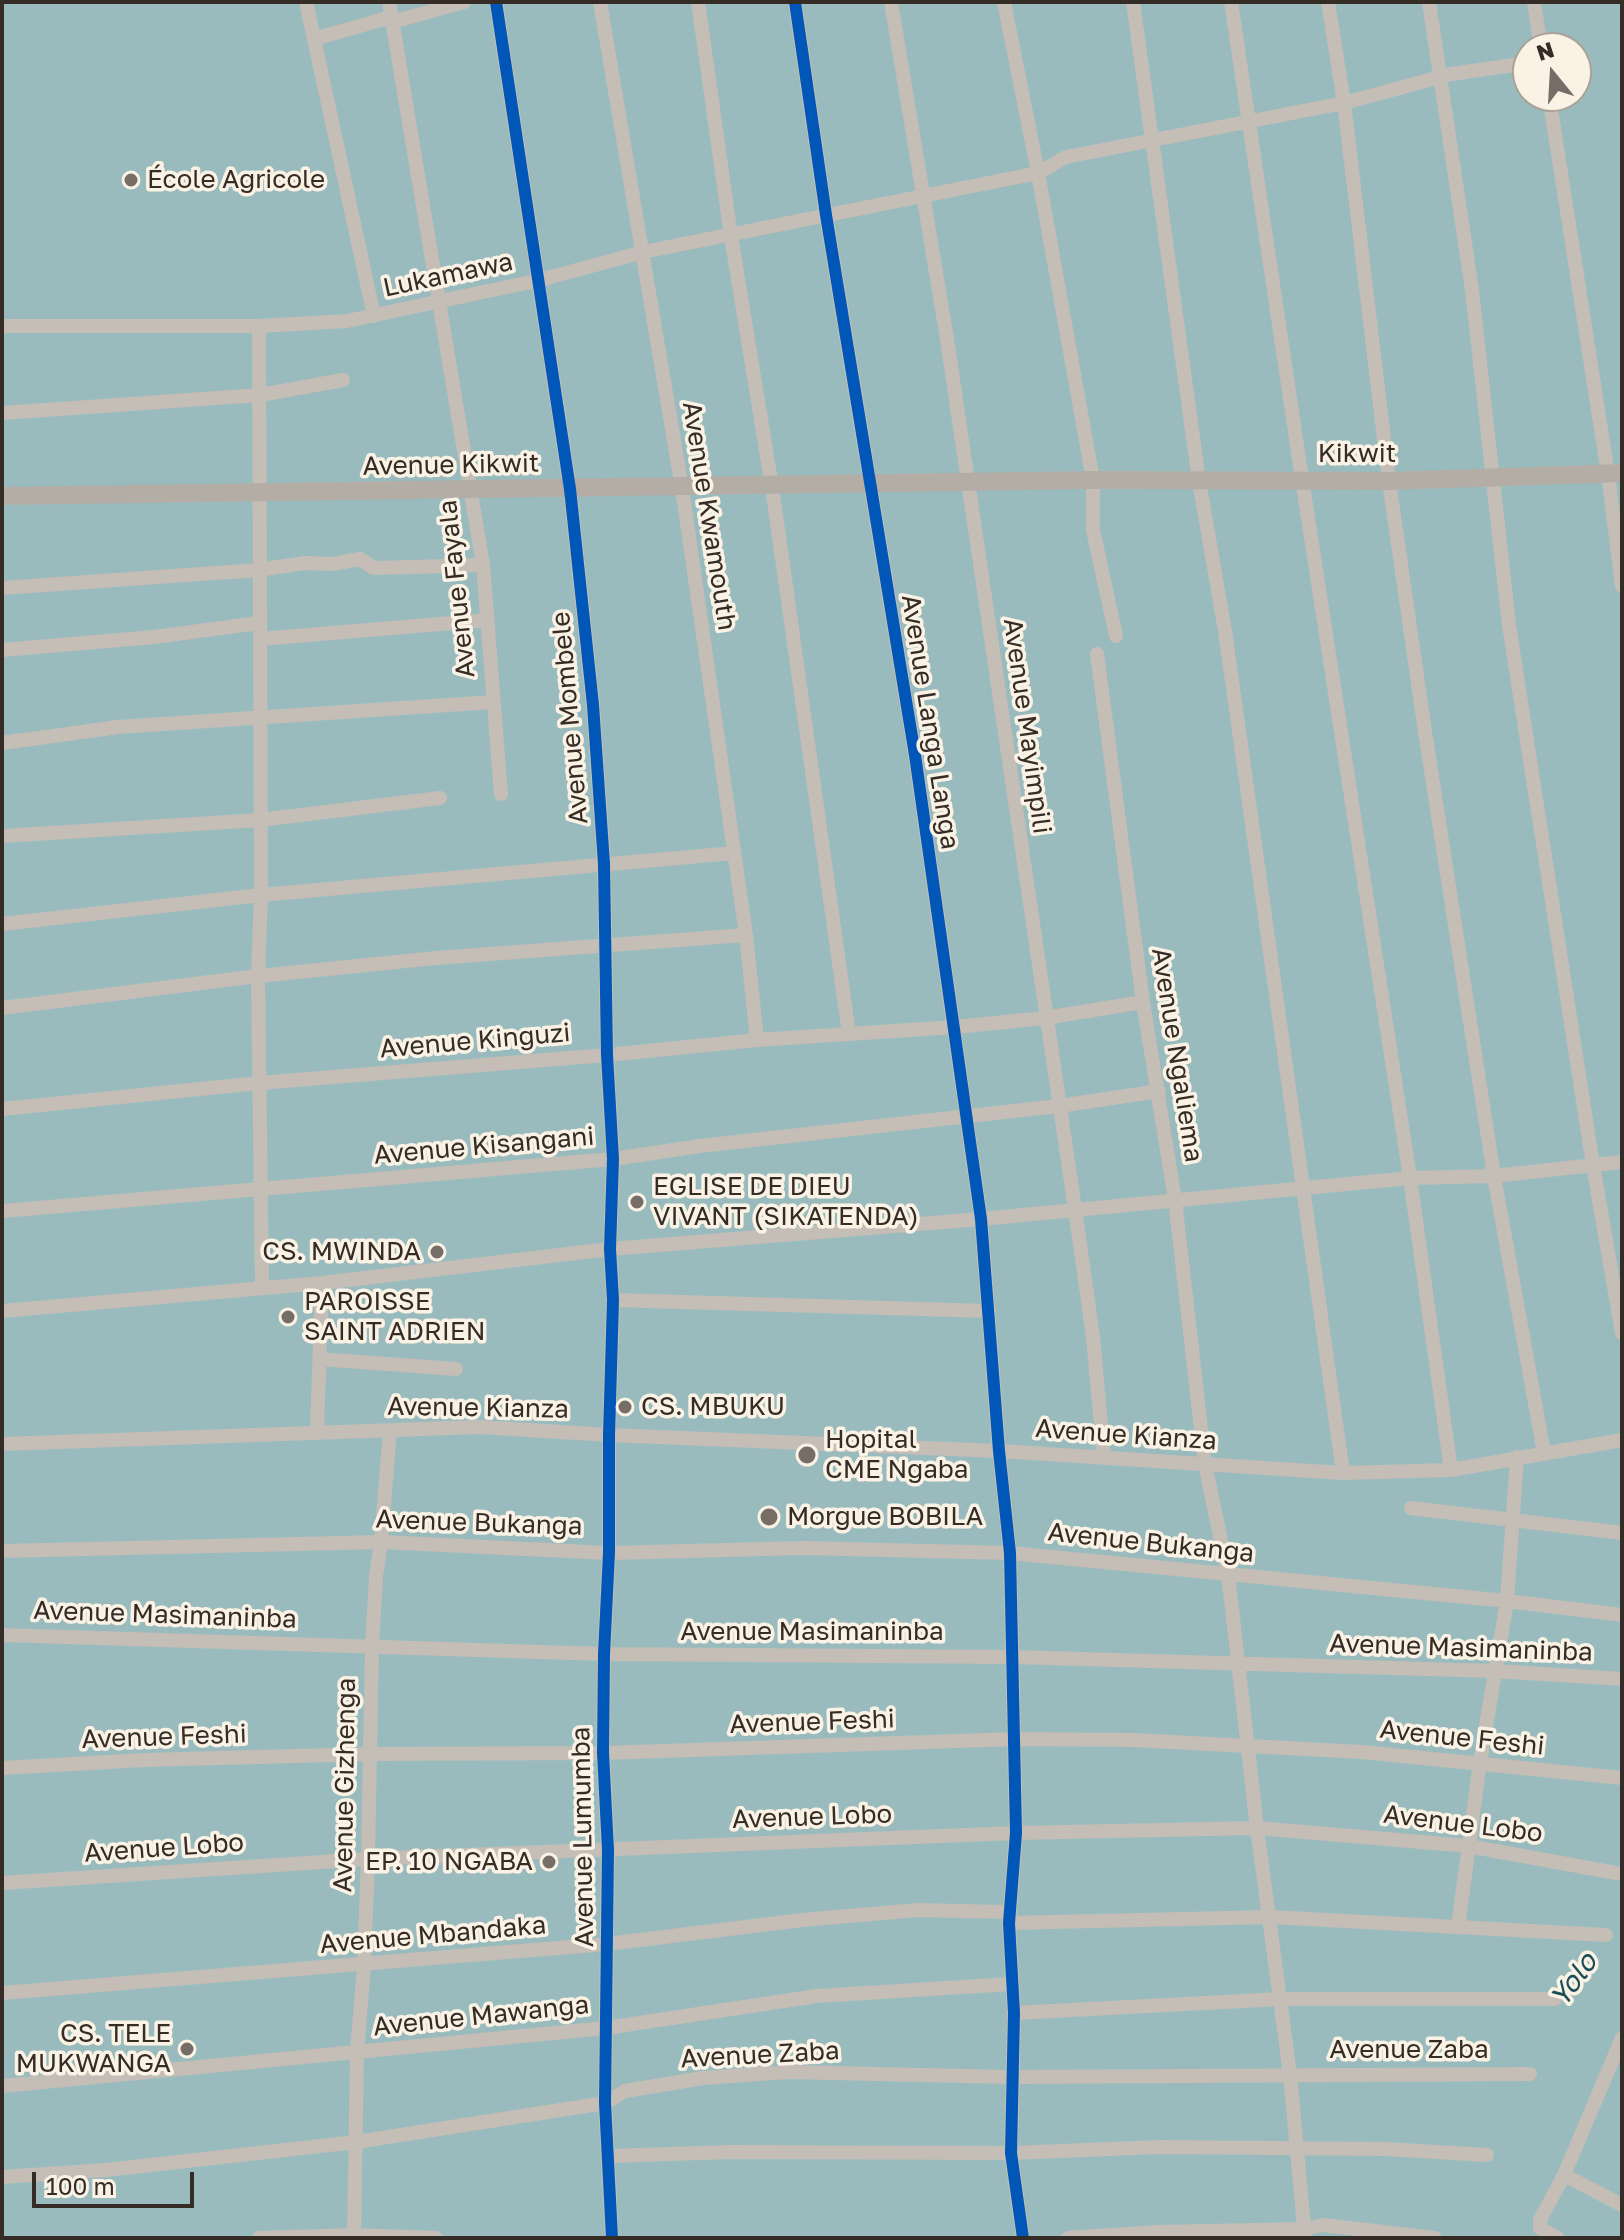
<!DOCTYPE html>
<html>
<head>
<meta charset="utf-8">
<style>
	body { margin:0 }
	#map { position:relative; width:1624px; height:2240px; overflow:hidden; background:#ece7de; font-family:"Golos Text",sans-serif }
	canvas { display:block }
	.frame { position:absolute; inset:0; border:4px solid #352c26; pointer-events:none }
	.north { position:absolute; left:1512px; top:32px; width:80px; height:80px; box-sizing:border-box; background:#faf2e4; border:2px solid #aba398; border-radius:50%; rotate:342deg; font-size:22px; font-weight:700; line-height:32px; text-align:center; color:#352c26 }
	.north::after { content:''; display:block; margin:auto; width:28px; height:36px; background:#756d66; clip-path:polygon(50% 0,100% 100%,50% 72%,0 100%) }
	.scale { position:absolute; left:32px; top:2172px; width:162px; height:36px; box-sizing:border-box; border:4px solid #352c26; border-top:0; padding-left:10px; font-size:24px; line-height:28px; white-space:nowrap; color:#352c26; -webkit-text-stroke:6px #faf2e4; paint-order:stroke }
</style>
</head>
<body>
<div id="map">
<canvas width="1624" height="2240"></canvas>
<div class="frame"></div>
<div class="north">N</div>
<div class="scale">100 m</div>
</div>
<script>
const ctx = document.querySelector('canvas').getContext('2d');
ctx.lineJoin = 'round';
function paint(path, color) { ctx.fillStyle = color; ctx.fill(path, 'evenodd'); }
const poly = rows => new Path2D(rows.map(r => 'M' + r).join(''));
function trace(path, color, width, dash) { ctx.strokeStyle = color; ctx.lineWidth = width; ctx.lineCap = dash ? 'butt' : 'round'; ctx.setLineDash(dash || []); ctx.stroke(path); }
function label(font, color, halo, rows, align = 'center') {
  ctx.font = font + ' "Golos Text",sans-serif'; ctx.lineWidth = 7; ctx.setLineDash([]); ctx.textBaseline = 'middle'; ctx.strokeStyle = halo; ctx.fillStyle = color; for (const [text, x, y, turn = 0] of rows) {
    ctx.save(); ctx.translate(x, y); ctx.rotate((+turn || 0) * Math.PI / 180); ctx.textAlign = isNaN(turn) ? turn : align; if (halo) ctx.strokeText(text, 0, 0); ctx.fillText(text, 0, 0); ctx.restore();
  }
}
paint(poly([
	[2,2,1622,2,1622,2238,2,2238],
	[1528,48,1576,48,1576,96,1528,96]
]), '#99bbbe');
trace(poly([
	[306,2,374,316],
	[389,2,483,565,501,794],
	[496,2,570,489,593,705,604,864,607,1055,613,1159,610,1249,613,1300,609,1435,609,1553,604,1654,603,1753,608,1850,605,2103,612,2238],
	[600,2,682,488,746,935,757,1040],
	[698,2,731,236,772,487,849,1034],
	[795,2,826,215,915,755,981,1219,999,1451,1010,1553,1016,1833,1009,1923,1014,2013,1011,2153,1023,2238],
	[891,2,947,339,1075,1209,1093,1337,1104,1458],
	[1004,2,1038,173,1093,480,1093,530,1116,636],
	[1133,2,1199,481,1225,631,1343,1473],
	[1231,2,1302,479,1410,1178,1451,1470],
	[1328,2,1344,103,1389,481,1425,732,1494,1176,1544,1453],
	[1429,2,1472,290,1509,625,1593,1165,1622,1333],
	[1534,2,1541,48],
	[392,22,464,2],
	[314,39,391,17],
	[1549,96,1608,474,1622,586],
	[2,326,259,326,347,321,540,280,643,252,1038,173,1066,157,1344,103,1451,74,1528,63],
	[259,326,261,895,258,976,262,1286],
	[2,413,260,395,343,380],
	[2,588,258,570,305,563,333,564,360,559,374,568,483,565],
	[260,639,488,620],
	[2,650,154,637,259,623],
	[1097,654,1143,1002,1175,1200,1205,1464,1228,1574,1257,1828,1290,2074,1305,2238],
	[2,743,118,727,493,702],
	[2,836,260,820,440,798],
	[2,924,261,895,734,853],
	[2,1008,258,976,436,958,746,935],
	[2,1109,259,1083,607,1055,757,1040,955,1027,1045,1018,1143,1002],
	[2,1211,613,1159,700,1146,1059,1106,1159,1091],
	[613,1300,989,1311],
	[2,1311,322,1283,610,1249,981,1219,1410,1178,1494,1176,1622,1162],
	[319,1359,456,1369],
	[317,1431,322,1283],
	[2,1444,479,1427,609,1435,999,1451,1343,1473,1451,1470,1622,1440],
	[1411,1508,1622,1533],
	[2,1551,381,1542,609,1553,803,1548,1010,1553,1507,1601,1622,1615],
	[2,1635,604,1654,1013,1657,1495,1671,1622,1679],
	[2,1768,144,1760,371,1754,603,1753,1015,1739,1134,1740,1362,1752,1622,1778],
	[2,1883,368,1859,1016,1833,1257,1828,1468,1846,1622,1874],
	[1009,1923,1271,1917,1606,1935],
	[1458,1927,1480,1762,1507,1601,1517,1457],
	[2,1993,607,1944,802,1920,918,1910,1004,1912,1010,1908],
	[1014,2013,1281,1999,1555,1999],
	[2,2086,606,2028,817,1996,1011,1984],
	[609,2156,731,2152,1011,2153,1160,2147,1386,2149,1487,2155],
	[1564,2175,1622,2205],
	[2,2177,106,2170,356,2142,605,2103,625,2091,703,2078,787,2072,1011,2077,1530,2074],
	[259,2238,354,2235,436,2238],
	[354,2238,357,2052,364,1966,368,1859,372,1646,376,1576,381,1542,390,1430],
	[1068,2238,1157,2232,1304,2229,1323,2225,1435,2238],
	[1558,2238,1540,2228,1540,2220,1564,2175,1622,2038]
]), '#c4beb7', 14);
trace(poly([
	[2,496,1093,480,1389,481,1622,473]
]), '#b3ada6', 18);
trace(poly([
	[496,2,570,489,593,705,604,864,607,1055,613,1159,610,1249,613,1300,609,1435,609,1553,604,1654,603,1753,608,1850,605,2103,612,2238],
	[795,2,826,215,915,755,981,1219,999,1451,1010,1553,1016,1833,1009,1923,1014,2013,1011,2153,1023,2238]
]), '#0057b8', 12);
for (const [x, y, r, color] of [
	[131,180,8,"#756d66"],
	[637,1202,8,"#756d66"],
	[437,1252,8,"#756d66"],
	[288,1317,8,"#756d66"],
	[625,1407,8,"#756d66"],
	[807,1455,10,"#756d66"],
	[769,1517,10,"#756d66"],
	[549,1862,8,"#756d66"],
	[187,2049,8,"#756d66"]
]) { const dot = new Path2D(); dot.arc(x, y, r, 0, 2 * Math.PI); ctx.fillStyle = color; ctx.fill(dot); trace(dot, '#faf2e4', 3); }
label('26px', '#352c26', '#faf2e4', [
	["École Agricole",147,180],
	["EGLISE DE DIEU",653,1187],
	["VIVANT (SIKATENDA)",653,1217],
	["CS. MWINDA",421,1252,"right"],
	["PAROISSE",304,1302],
	["SAINT ADRIEN",304,1332],
	["CS. MBUKU",641,1407],
	["Hopital",825,1440],
	["CME Ngaba",825,1470],
	["Morgue BOBILA",787,1517],
	["EP. 10 NGABA",533,1862,"right"],
	["CS. TELE",171,2034,"right"],
	["MUKWANGA",171,2064,"right"]
], 'left');
label('26px', '#352c26', '#faf2e4', [
	["Lukamawa",448,275,-12],
	["Kikwit",1357,454],
	["Avenue Kikwit",451,465,-1],
	["Avenue Kwamouth",709,516,81],
	["Avenue Fayala",457,589,-96],
	["Avenue Mombele",570,718,-95],
	["Avenue Langa Langa",930,722,81],
	["Avenue Mayimpili",1027,726,82],
	["Avenue Kinguzi",475,1041,-5],
	["Avenue Ngaliema",1177,1055,81],
	["Avenue Kisangani",484,1146,-5],
	["Avenue Kianza",478,1408,1],
	["Avenue Kianza",1126,1435,4],
	["Avenue Bukanga",479,1523,2],
	["Avenue Bukanga",1151,1543,6],
	["Avenue Masimaninba",165,1615,2],
	["Avenue Masimaninba",812,1632],
	["Avenue Masimaninba",1461,1648,2],
	["Avenue Feshi",812,1722,-2],
	["Avenue Feshi",164,1737,-2],
	["Avenue Feshi",1462,1738,6],
	["Avenue Gizhenga",345,1785,-89],
	["Avenue Lobo",812,1817,-2],
	["Avenue Lobo",1463,1824,7],
	["Avenue Lumumba",583,1837,-91],
	["Avenue Lobo",164,1848,-4],
	["Avenue Mbandaka",433,1935,-5],
	["Avenue Mawanga",481,2016,-6],
	["Avenue Zaba",1409,2050],
	["Avenue Zaba",760,2055,-3]
]);
label('italic 28px', '#1a4e58', '#faf2e4', [
	["Yolo",1574,1980,-54]
]);
</script>
</body>
</html>
